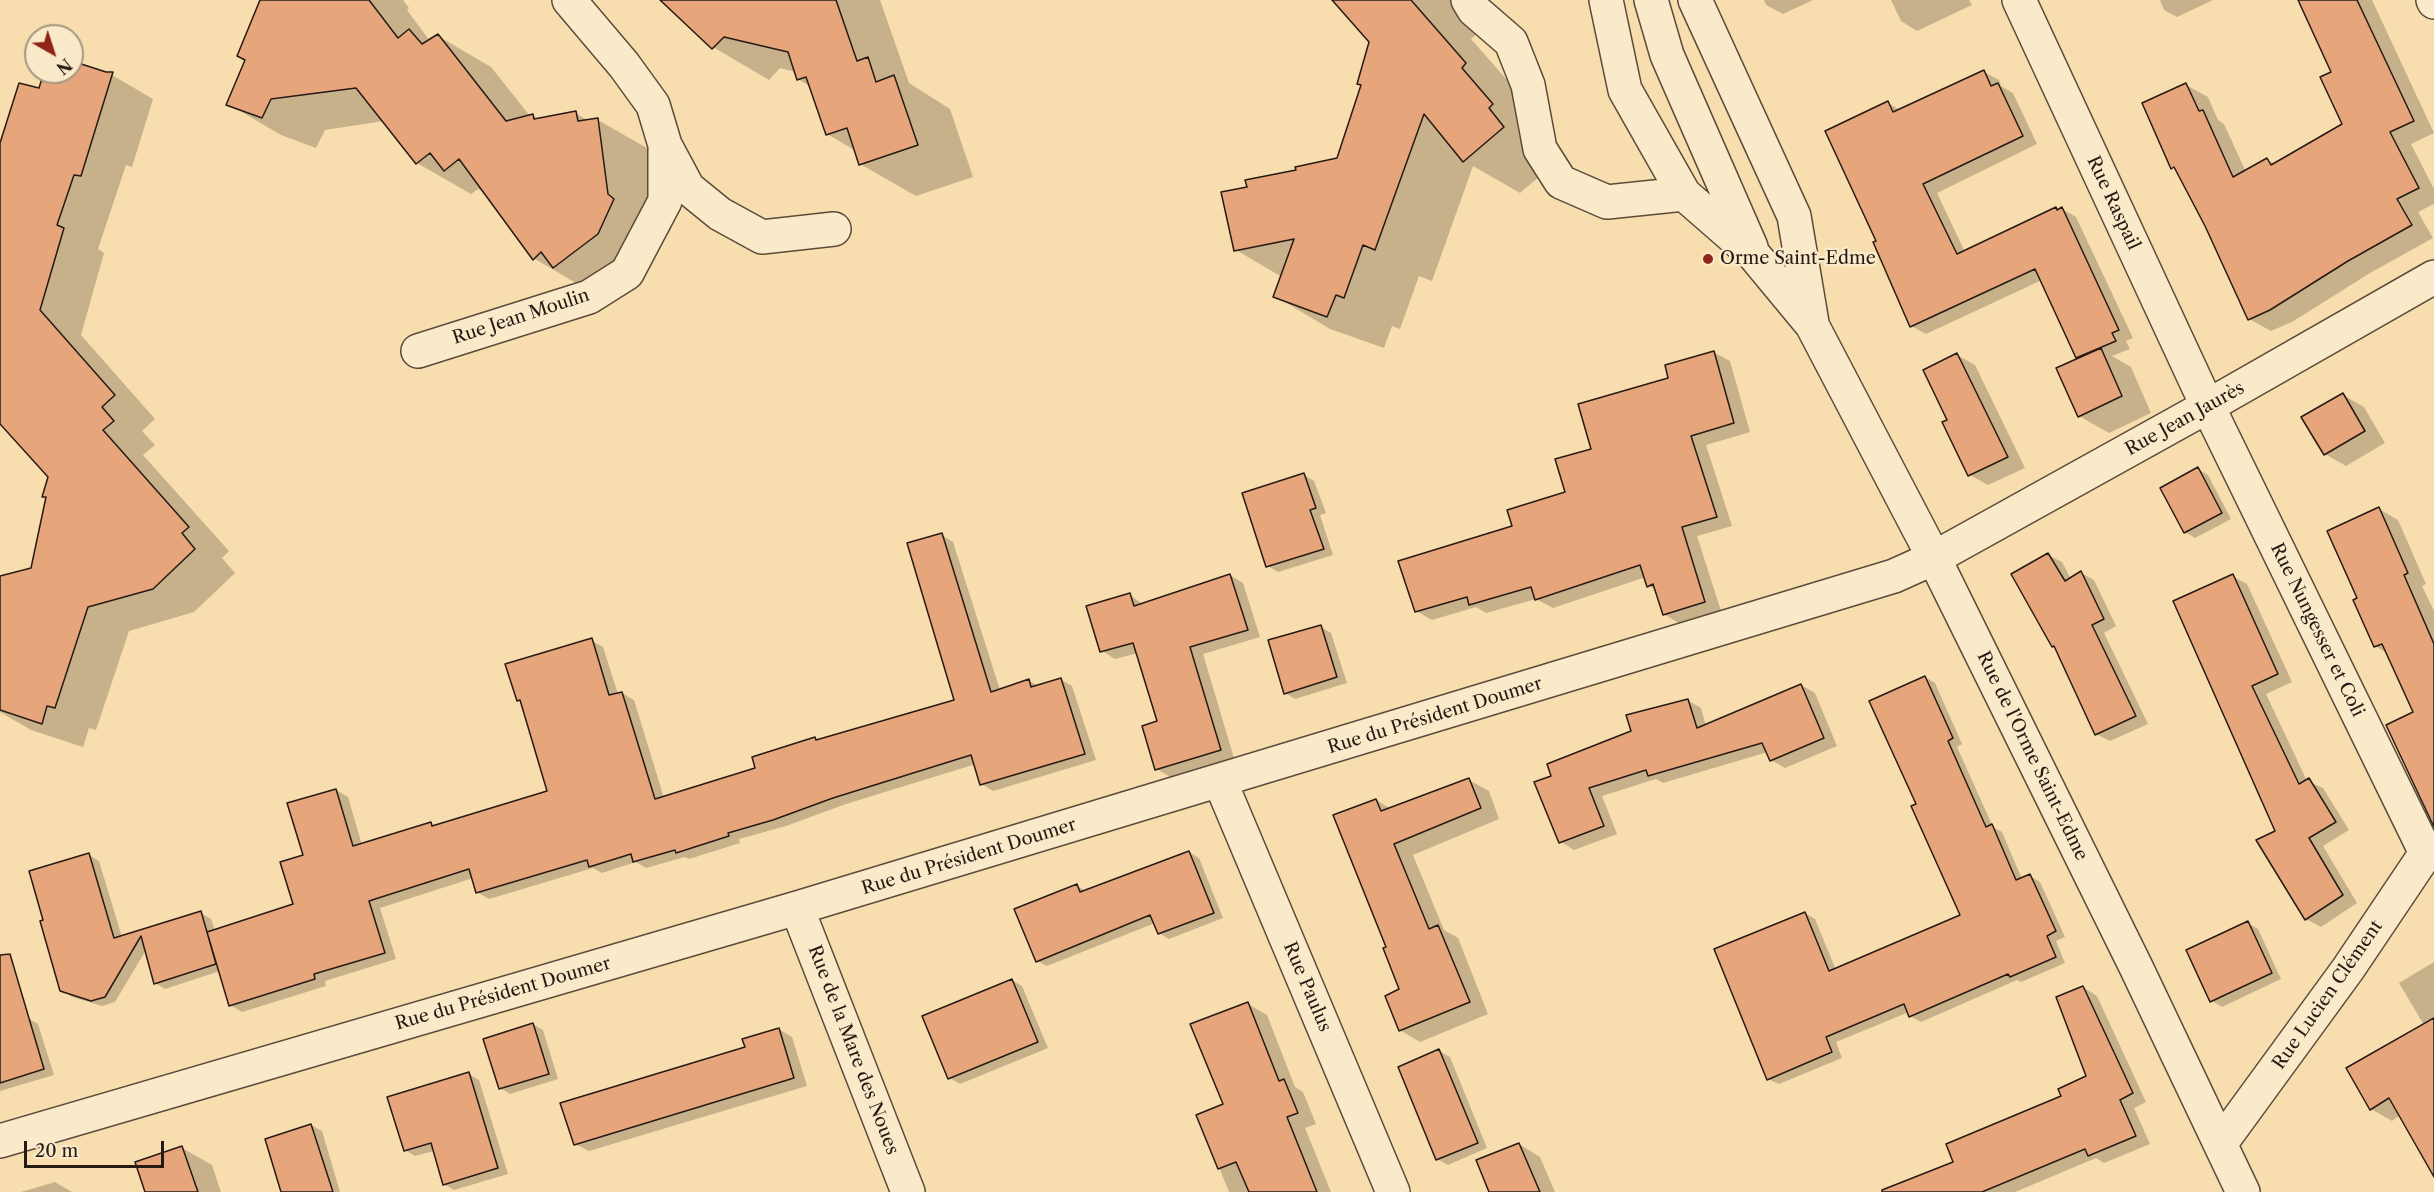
<!DOCTYPE html>
<html>
<head>
<meta charset="utf-8">
<style>
	body { margin:0 }
	#map { position:relative; width:2434px; height:1192px; overflow:hidden; background:#f8deae; font-family:"Libre Caslon Text",serif }
	canvas { display:block }
	.north { position:absolute; left:24px; top:24px; width:60px; height:60px; box-sizing:border-box; background:#faeaca; border:2px solid #a59781; border-radius:50%; rotate:141deg; font-size:16px; font-weight:700; line-height:24px; text-align:center; color:#261a14 }
	.north::after { content:''; display:block; margin:auto; width:21px; height:27px; background:#8f2418; clip-path:polygon(50% 0,100% 100%,50% 72%,0 100%) }
	.scale { position:absolute; left:24px; top:1141px; width:140px; height:27px; box-sizing:border-box; border:3px solid #261a14; border-top:0; padding-left:8px; font-size:18px; line-height:21px; white-space:nowrap; color:#261a14; -webkit-text-stroke:4px #faeaca; paint-order:stroke }
</style>
</head>
<body>
<div id="map">
<canvas width="2434" height="1192"></canvas>
<div class="north">N</div>
<div class="scale">20 m</div>
</div>
<script>
const ctx = document.querySelector('canvas').getContext('2d');
ctx.lineJoin = 'round';
function paint(path, color) { ctx.fillStyle = color; ctx.fill(path, 'evenodd'); }
const poly = rows => new Path2D(rows.map(r => 'M' + r).join(''));
function trace(path, color, width, dash) { ctx.strokeStyle = color; ctx.lineWidth = width; ctx.lineCap = dash ? 'butt' : 'round'; ctx.setLineDash(dash || []); ctx.stroke(path); }
function label(font, color, halo, rows, align = 'center') {
  ctx.font = font + ' "Libre Caslon Text",serif'; ctx.lineWidth = 5; ctx.setLineDash([]); ctx.textBaseline = 'middle'; ctx.strokeStyle = halo; ctx.fillStyle = color; for (const [text, x, y, turn = 0] of rows) {
    ctx.save(); ctx.translate(x, y); ctx.rotate((+turn || 0) * Math.PI / 180); ctx.textAlign = isNaN(turn) ? turn : align; if (halo) ctx.strokeText(text, 0, 0); ctx.fillText(text, 0, 0); ctx.restore();
  }
}
paint(poly([
	[262,0,403,0,409,8,407,10,430,41,438,36,491,67,530,116,540,119,575,113,589,121,598,120,652,151,667,231,652,264,608,298,588,290,535,259,487,194,478,189,471,194,417,163,384,121,325,130,316,148,281,135,228,104,247,60],
	[673,0,880,0,909,83,950,109,973,177,916,196,860,164,856,151,827,134,811,87,798,79,796,72,780,68,769,80,713,47],
	[1335,0,1475,0,1491,21,1471,39,1521,96,1559,160,1520,193,1473,166,1432,281,1419,276,1400,329,1392,326,1384,348,1330,329,1275,296,1282,277,1236,250,1249,188,1338,159,1362,85,1371,42],
	[1764,0,1813,0,1783,14,1766,5],
	[1891,0,1969,0,1972,5,1917,31,1901,21],
	[2160,0,2213,0,2177,17,2164,10],
	[2299,0,2372,0,2434,133,2411,144,2434,189,2434,204,2418,212,2433,238,2370,273,2292,322,2271,331,2249,319,2206,225,2177,170,2172,167,2186,85,2208,97,2218,120,2224,124,2246,172,2267,160,2275,164,2344,125,2333,73],
	[72,62,112,75,153,99,132,167,126,165,98,249,104,253,81,335,155,419,142,431,155,445,143,455,229,551,222,558,235,573,194,612,129,631,96,730,89,728,83,747,31,730,0,712,0,577,32,570,47,498,44,496,49,477,0,421,0,148,40,90,46,72,72,72],
	[1984,72,1999,80,2001,86,2013,93,2037,144,1937,193,1965,252,2056,209,2059,211,2062,209,2076,217,2133,338,2126,341,2130,349,2112,356,2131,367,2151,413,2109,433,2079,416,2080,359,2077,357,2042,280,1926,334,1911,326,1878,242,1888,103,1900,110],
	[1713,352,1730,361,1750,432,1706,445,1732,526,1697,536,1721,611,1680,624,1664,614,1656,590,1649,586,1646,577,1553,608,1536,599,1486,613,1476,607,1432,620,1416,611,1514,527,1567,493,1593,450,1670,379],
	[1957,355,1975,365,2025,468,1988,485,1970,475,1949,420],
	[2343,395,2364,407,2385,443,2346,466,2325,454],
	[2198,469,2208,475,2231,519,2195,538,2185,532],
	[1304,475,1314,481,1326,513,1320,515,1333,555,1278,572,1268,566],
	[2379,509,2398,520,2426,584,2422,586,2434,611,2434,787,2415,713,2389,654,2375,646,2359,599],
	[942,535,953,542,1000,690,1029,681,1039,686,1060,679,1072,686,1096,760,993,791,982,784,976,764,846,804,786,826,739,839,740,843,689,859,685,857,646,868,636,862,602,873,593,868,489,899,477,892,473,878,380,908,396,959,325,981,326,986,242,1012,230,1005,220,971,165,989,155,983,146,950,115,1002,102,1006,72,997,61,990,89,855,99,861,122,937,201,913,211,919,215,931,295,905,305,856,336,790,348,797,362,845,431,824,435,826,549,792,523,702,518,700,591,640,603,647,618,694,622,693,634,700,664,798,757,769,815,739,819,741,956,701],
	[2048,555,2062,562,2071,579,2081,573,2094,580,2116,626,2104,633,2148,724,2110,741,2096,734,2057,649,2053,646],
	[1230,575,1243,583,1260,637,1203,654,1234,758,1170,777,1157,769,1159,722,1138,653,1115,659,1102,651,1130,595,1144,605],
	[2232,576,2247,584,2292,682,2266,694,2307,781,2323,788,2349,830,2323,846,2357,903,2321,927,2306,919,2277,832],
	[1321,627,1331,633,1347,683,1295,699,1285,693],
	[1925,677,1935,683,1962,744,1957,747,1993,827,2002,832,2022,879,2030,876,2040,882,2065,937,2056,941,2065,963,2021,982,2017,980,1921,1022,1910,1016,1909,1012,1836,1042,1842,1058,1779,1084,1768,1079,1805,913,1815,919,1836,970,1962,916,1918,804],
	[1801,685,1815,693,1837,746,1785,768,1771,760,1768,752,1663,783,1656,779,1602,796,1617,834,1574,850,1561,842,1536,783,1553,777,1687,700,1701,708,1706,726],
	[1469,780,1489,791,1499,819,1413,855,1444,930,1458,938,1488,1014,1420,1042,1400,1030,1401,990,1388,948,1376,800,1391,809],
	[1189,852,1199,858,1223,918,1169,939,1159,933,1155,923,1047,966,1037,961,1077,886,1086,891],
	[2248,923,2258,929,2281,979,2222,1007,2212,1001,2188,951],
	[2434,962,2434,1174,2400,1115,2392,1121,2371,1109,2424,1025,2399,983],
	[1012,980,1022,986,1048,1048,960,1084,950,1078,924,1017],
	[2083,987,2097,996,2146,1102,2134,1108,2150,1144,2104,1163,2096,1158,2015,1192,1880,1192,1955,1162,2063,1096,2088,1077],
	[1248,1004,1267,1015,1295,1087,1303,1092,1316,1124,1305,1128,1331,1192,1229,1192,1198,1115,1225,1105],
	[28,1018,38,1024,54,1075,0,1091,0,1026],
	[533,1024,543,1030,558,1079,510,1094,500,1088],
	[779,1029,792,1037,807,1086,589,1151,575,1144],
	[1439,1051,1450,1057,1487,1148,1448,1165,1437,1159],
	[469,1074,479,1080,508,1174,454,1190,444,1184,434,1151,415,1156,405,1150],
	[311,1125,322,1131,340,1192,283,1192],
	[1519,1144,1540,1157,1555,1192,1491,1192],
	[182,1148,212,1165,221,1192,147,1192],
	[55,1182,72,1192,21,1192]
]), '#0003');
const building = poly([
	[260,0,369,0,398,38,409,29,422,44,438,34,506,121,533,114,534,119,576,111,578,121,598,118,608,194,614,199,598,234,553,268,541,252,533,260,459,159,444,171,430,153,416,164,356,88,271,99,262,118,226,105,245,60,237,56,260,0],
	[660,0,836,0,857,61,868,57,876,82,894,75,918,145,859,165,847,128,826,135,806,77,797,80,788,52,724,37,712,49,660,0],
	[1332,0,1411,0,1466,63,1462,68,1493,104,1489,108,1504,127,1463,162,1424,114,1375,250,1363,245,1344,298,1336,295,1327,317,1273,297,1294,239,1234,251,1221,192,1247,187,1245,180,1296,170,1295,167,1337,158,1361,85,1357,84,1369,42,1332,0],
	[2298,0,2357,0,2414,121,2390,132,2419,188,2397,199,2412,225,2348,261,2270,310,2248,320,2205,226,2174,167,2171,169,2142,103,2186,83,2199,111,2203,110,2233,177,2267,158,2271,165,2342,124,2320,77,2331,72,2298,0],
	[72,61,106,72,113,72,81,176,74,175,57,225,64,228,40,310,115,395,102,407,114,421,103,430,189,527,182,533,195,549,153,589,88,607,55,708,47,706,42,724,0,710,0,576,31,568,46,497,42,497,48,477,0,424,0,143,19,83,39,88,44,72,72,72,72,61],
	[1984,70,1991,86,1998,83,2023,136,1923,184,1957,254,2056,207,2057,210,2062,207,2119,330,2112,333,2116,341,2076,358,2035,269,1910,327,1873,242,1876,241,1825,131,1888,101,1893,112,1984,70],
	[2101,348,2122,396,2078,417,2056,368,2101,348],
	[1714,351,1734,423,1691,436,1717,517,1682,527,1705,602,1663,615,1653,584,1647,587,1640,565,1535,600,1531,587,1469,605,1467,597,1415,612,1398,561,1512,526,1507,510,1565,492,1555,459,1591,449,1578,404,1668,378,1665,365,1714,351],
	[1957,353,2008,457,1968,476,1942,422,1947,420,1923,370,1957,353],
	[2343,393,2365,431,2324,455,2301,417,2343,393],
	[2198,467,2222,513,2184,533,2160,488,2198,467],
	[1304,473,1316,508,1310,510,1324,549,1266,567,1242,493,1304,473],
	[2379,507,2408,573,2404,575,2434,644,2434,827,2386,725,2413,712,2382,644,2374,647,2353,600,2357,598,2327,531,2379,507],
	[942,533,991,692,1029,679,1031,687,1061,678,1085,754,980,785,971,755,833,798,773,820,728,833,729,836,676,853,675,850,633,862,631,854,589,867,587,860,476,893,469,869,369,901,385,953,314,974,315,979,229,1006,207,932,293,904,280,862,303,855,287,803,336,789,353,846,431,822,432,826,547,791,520,700,517,701,505,664,592,638,609,695,622,692,655,799,755,768,752,757,815,737,816,740,954,700,907,543,942,533],
	[2048,553,2065,581,2081,571,2104,619,2092,625,2136,716,2095,735,2054,646,2052,647,2011,574,2048,553],
	[1230,574,1248,630,1190,647,1221,750,1155,770,1142,726,1157,721,1133,643,1100,652,1086,606,1130,593,1134,606,1230,574],
	[2233,574,2278,674,2252,686,2299,784,2309,778,2336,822,2309,838,2343,895,2305,920,2256,840,2275,831,2173,601,2233,574],
	[1321,625,1337,677,1284,694,1268,640,1321,625],
	[1925,676,1953,738,1948,741,1986,827,1992,824,2016,880,2030,874,2056,931,2047,936,2056,957,2010,977,2008,974,1909,1017,1904,1004,1826,1037,1832,1052,1767,1080,1714,949,1805,912,1829,971,1960,915,1911,806,1916,804,1869,701,1925,676],
	[1801,684,1824,738,1770,761,1762,743,1648,776,1646,770,1589,788,1604,826,1559,843,1534,782,1551,776,1547,764,1631,731,1626,715,1688,699,1697,728,1801,684],
	[1469,778,1481,808,1394,844,1429,929,1438,925,1470,1002,1399,1031,1385,996,1399,989,1383,948,1386,947,1333,815,1376,799,1381,811,1469,778],
	[1189,851,1214,913,1158,934,1150,915,1036,962,1014,909,1077,884,1080,892,1189,851],
	[89,853,114,938,201,911,216,964,154,984,141,936,105,997,91,1001,60,991,40,921,43,920,29,871,89,853],
	[2248,921,2272,973,2210,1002,2186,950,2248,921],
	[10,954,44,1069,0,1083,0,955,10,954],
	[1012,979,1038,1042,948,1079,922,1016,1012,979],
	[2083,986,2133,1093,2120,1100,2136,1136,2088,1156,2085,1149,1982,1192,1882,1192,1882,1190,1953,1162,1946,1144,2061,1096,2058,1089,2086,1076,2056,997,2083,986],
	[1248,1002,1279,1081,1284,1079,1298,1113,1287,1117,1317,1192,1249,1192,1236,1162,1218,1169,1196,1115,1223,1104,1190,1024,1248,1002],
	[2434,1018,2434,1177,2389,1098,2370,1110,2346,1068,2434,1018],
	[533,1023,549,1074,499,1089,483,1039,533,1023],
	[779,1028,794,1078,574,1145,560,1103,745,1047,742,1039,779,1028],
	[1439,1049,1478,1143,1436,1160,1398,1067,1439,1049],
	[469,1072,498,1168,443,1185,431,1143,404,1151,387,1097,469,1072],
	[311,1124,333,1192,281,1192,265,1139,311,1124],
	[1519,1143,1540,1192,1489,1192,1476,1160,1519,1143],
	[182,1146,198,1192,145,1192,135,1162,182,1146]
]);
paint(building, '#e7a57c');
trace(building, '#261a14', 1.5);
const minor = poly([
	[569,0,624,65,653,105,665,145,688,188,720,214,762,237,834,229],
	[1468,0,1474,10,1511,42,1528,85,1540,149,1561,182,1607,202,1684,194],
	[1606,0,1625,90,1684,194,1754,255,1812,325,1934,558,2136,967,2243,1192],
	[1651,0,1667,55,1751,247],
	[1695,0,1794,216,1812,323],
	[2019,0,2199,388,2426,853],
	[2433,0,2434,2],
	[418,351,589,297,627,273,665,201,665,150],
	[1220,781,1393,1192],
	[797,908,908,1192],
	[0,1141,797,908,1894,576,1934,558,2208,406,2434,277],
	[2221,1143,2348,969,2426,853,2434,848]
]);
trace(minor, '#5a4b3a', 36);
trace(minor, '#faeaca', 33);
for (const [x, y, r, color] of [
	[1708,259,6,"#8f2418"]
]) { const dot = new Path2D(); dot.arc(x, y, r, 0, 2 * Math.PI); ctx.fillStyle = color; ctx.fill(dot); trace(dot, '#faeaca', 2); }
label('18px', '#261a14', '#faeaca', [
	["Rue Raspail",2113,203,65],
	["Rue Jean Moulin",521,317,-18],
	["Rue Jean Jaurès",2185,419,-29],
	["Rue Nungesser et Coli",2317,630,64],
	["Rue du Président Doumer",1435,716,-17],
	["Rue de l'Orme Saint-Edme",2032,756,64],
	["Rue du Président Doumer",969,857,-17],
	["Rue Paulus",1307,987,67],
	["Rue du Président Doumer",503,994,-16],
	["Rue Lucien Clément",2328,995,-55],
	["Rue de la Mare des Noues",853,1050,69]
]);
label('18px', '#261a14', '#faeaca', [
	["Orme Saint-Edme",1720,259]
], 'left');
</script>
</body>
</html>
